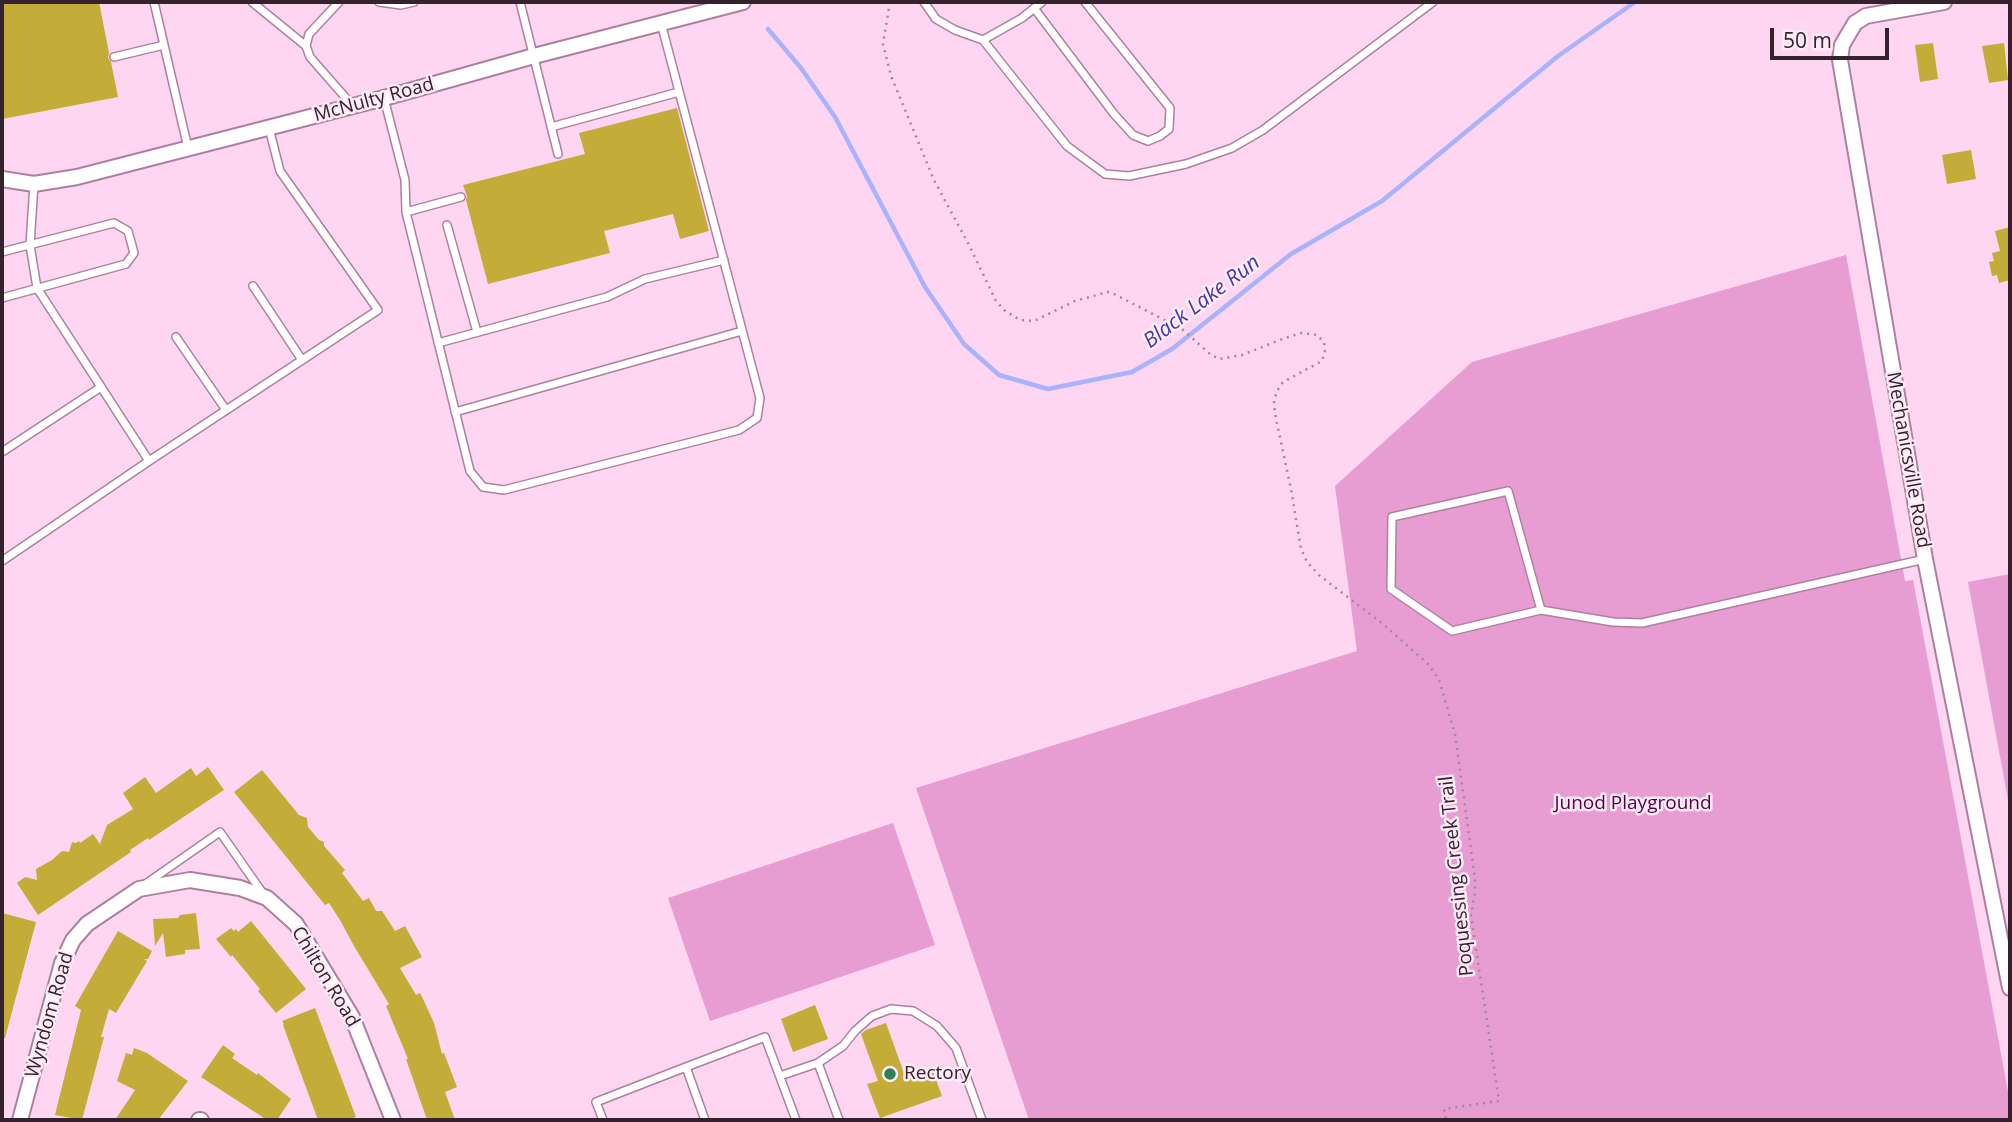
<!DOCTYPE html>
<html>
<head>
<meta charset="utf-8">
<style>
	body { margin:0 }
	#map { position:relative; width:2012px; height:1122px; overflow:hidden; background:#fed6f1; font-family:"Open Sans",sans-serif }
	canvas { display:block }
	.frame { position:absolute; inset:0; border:4px solid #34222f; pointer-events:none }
	.scale { position:absolute; left:1770px; top:28px; width:119px; height:32px; box-sizing:border-box; border:4px solid #34222f; border-top:0; padding-left:9px; font-size:21px; line-height:24px; white-space:nowrap; color:#34222f; -webkit-text-stroke:5px #ffeaf8; paint-order:stroke }
</style>
</head>
<body>
<div id="map">
<canvas width="2012" height="1122"></canvas>
<div class="frame"></div>
<div class="scale">50 m</div>
</div>
<script>
const ctx = document.querySelector('canvas').getContext('2d');
ctx.lineJoin = 'round';
function paint(path, color) { ctx.fillStyle = color; ctx.fill(path, 'evenodd'); }
const poly = rows => new Path2D(rows.map(r => 'M' + r).join(''));
function trace(path, color, width, dash) { ctx.strokeStyle = color; ctx.lineWidth = width; ctx.lineCap = dash ? 'butt' : 'round'; ctx.setLineDash(dash || []); ctx.stroke(path); }
function label(font, color, halo, rows, align = 'center') {
  ctx.font = font + ' "Open Sans",sans-serif'; ctx.lineWidth = 5; ctx.setLineDash([]); ctx.textBaseline = 'middle'; ctx.strokeStyle = halo; ctx.fillStyle = color; for (const [text, x, y, turn = 0] of rows) {
    ctx.save(); ctx.translate(x, y); ctx.rotate((+turn || 0) * Math.PI / 180); ctx.textAlign = isNaN(turn) ? turn : align; if (halo) ctx.strokeText(text, 0, 0); ctx.fillText(text, 0, 0); ctx.restore();
  }
}
paint(poly([
	[1846,255,1905,581,1913,580,2010,1102,2010,1120,1029,1120,916,788,1357,651,1335,486,1472,362],
	[2010,574,2010,811,1968,582],
	[893,823,935,945,710,1021,668,898]
]), '#e79cd2');
trace(poly([
	[768,29,801,68,835,117,925,287,964,344,999,375,1048,389,1132,372,1172,349,1291,254,1382,201,1558,56,1635,2]
]), '#a9b3fd', 4.5);
paint(poly([
	[2,2,99,2,109,53,108,58,111,62,118,97,2,119],
	[1933,43,1938,79,1920,82,1915,45],
	[2004,43,2008,80,1989,83,1982,46],
	[677,108,709,231,680,239,673,214,604,231,610,253,488,284,466,200,467,196,463,185,585,154,579,133],
	[1971,150,1976,179,1947,184,1942,155],
	[2010,227,2010,280,1999,283,1997,275,1992,276,1989,262,1994,261,1992,253,2000,251,1995,231],
	[208,767,224,790,149,840,148,838,130,850,131,852,38,915,17,883,25,877,37,880,36,869,52,860,62,851,69,852,72,842,76,843,79,841,80,843,93,834,100,844,107,825,133,809,123,793,145,777,156,793,191,768,196,776],
	[262,770,299,815,307,818,308,827,319,840,324,842,324,846,345,870,342,873,363,901,369,898,376,911,382,911,395,931,405,926,422,957,400,968,416,995,420,993,423,999,434,1023,442,1054,444,1053,457,1087,445,1092,455,1120,427,1120,406,1059,408,1059,386,1006,389,1004,354,946,340,920,329,903,325,905,234,792],
	[2,913,36,922,5,1038,2,1038],
	[196,913,200,949,185,950,185,954,166,957,163,933,155,946,153,919,178,918,180,915],
	[251,921,306,989,276,1013,258,991,260,989,232,955,231,957,216,939,231,928,234,931,236,929,238,932],
	[118,931,152,951,148,959,144,959,147,961,116,1013,109,1009,101,1037,104,1037,82,1120,55,1115,81,1010,75,1006],
	[815,1005,828,1039,793,1052,781,1019],
	[315,1008,356,1117,347,1120,318,1120,283,1025,284,1024,282,1021],
	[886,1023,906,1079,932,1069,942,1096,880,1118,867,1084,878,1081,861,1034,866,1030],
	[223,1045,235,1054,232,1058,257,1075,258,1073,291,1099,277,1120,267,1120,201,1077],
	[134,1048,147,1053,188,1081,158,1120,115,1120,135,1090,117,1081,126,1053,132,1055]
]), '#c3ac38');
const service = poly([
	[154,2,188,148],
	[252,2,306,46],
	[339,2,309,34,306,46,310,57,352,105],
	[379,2,401,5,414,2],
	[520,2,558,154],
	[924,2,936,19,955,30,983,40,1067,146,1105,174,1129,176,1186,164,1232,148,1263,130,1433,2],
	[1034,8,1114,114,1133,135,1148,141,1160,136,1169,129,1170,108,1085,2],
	[983,40,1022,18,1042,2],
	[114,57,164,45],
	[384,98,405,180,406,212,470,471,483,487,504,490,739,430,757,418,760,398,661,23],
	[551,127,679,92],
	[34,184,30,245,37,288,149,461,378,310,280,171,269,128],
	[406,212,461,197],
	[447,225,477,332],
	[2,252,114,223,128,231,134,253,126,264,2,298],
	[253,286,302,360],
	[176,337,226,410],
	[438,343,607,297,645,279,724,260],
	[455,412,742,331],
	[2,452,101,387],
	[2,561,149,461],
	[1541,610,1452,631,1391,589,1392,517,1508,491,1541,610,1613,622,1642,623,1925,559],
	[144,885,220,832,264,895],
	[818,1063,843,1046,855,1031,872,1016,891,1009,913,1011,937,1026,956,1048,982,1120],
	[686,1067,765,1037,796,1120],
	[780,1076,818,1063,839,1120],
	[603,1120,596,1102,686,1067,705,1120]
]);
const minor = poly([
	[1944,2,1866,16,1855,23,1842,45,1840,60,1925,559,2010,988],
	[2,179,34,184,77,177,384,98,534,56,743,2],
	[20,1120,62,963,73,940,87,924,139,889,190,880,240,888,267,898,296,924,352,1017,393,1120],
	[199,1120,201,1120]
]);
trace(service, '#ae80a0', 10);
trace(minor, '#ae80a0', 18);
trace(poly([
	[890,2,883,44,891,76,934,180,969,245,996,301,1004,310,1020,320,1034,321,1075,301,1108,292,1114,294,1182,329,1210,354,1219,359,1242,355,1285,338,1302,333,1317,335,1324,342,1325,351,1322,361,1283,382,1277,391,1274,401,1275,414,1291,489,1301,549,1307,562,1320,576,1383,624,1428,664,1439,680,1455,734,1475,878,1475,892,1471,916,1499,1101,1444,1109,1446,1120]
]), '#a5879b', 2.5, [2, 5]);
trace(service, '#fff', 7);
trace(minor, '#fff', 14);
for (const [x, y, r, color] of [
	[890,1074,7,"#2a8256"]
]) { const dot = new Path2D(); dot.arc(x, y, r, 0, 2 * Math.PI); ctx.fillStyle = color; ctx.fill(dot); trace(dot, '#ffeaf8', 2.5); }
label('19px', '#34222f', '#ffeaf8', [
	["McNulty Road",374,100,-15],
	["Mechanicsville Road",1908,460,80],
	["Poquessing Creek Trail",1457,876,-96],
	["Chilton Road",325,977,59],
	["Wyndom Road",50,1015,-74]
]);
label('19px', '#520043', '#ffeaf8', [
	["Junod Playground",1633,804]
]);
label('19px', '#34222f', '#ffeaf8', [
	["Rectory",904,1074]
], 'left');
label('italic 21px', '#3e3da5', '#ffeaf8', [
	["Black Lake Run",1202,302,-37]
]);
</script>
</body>
</html>
